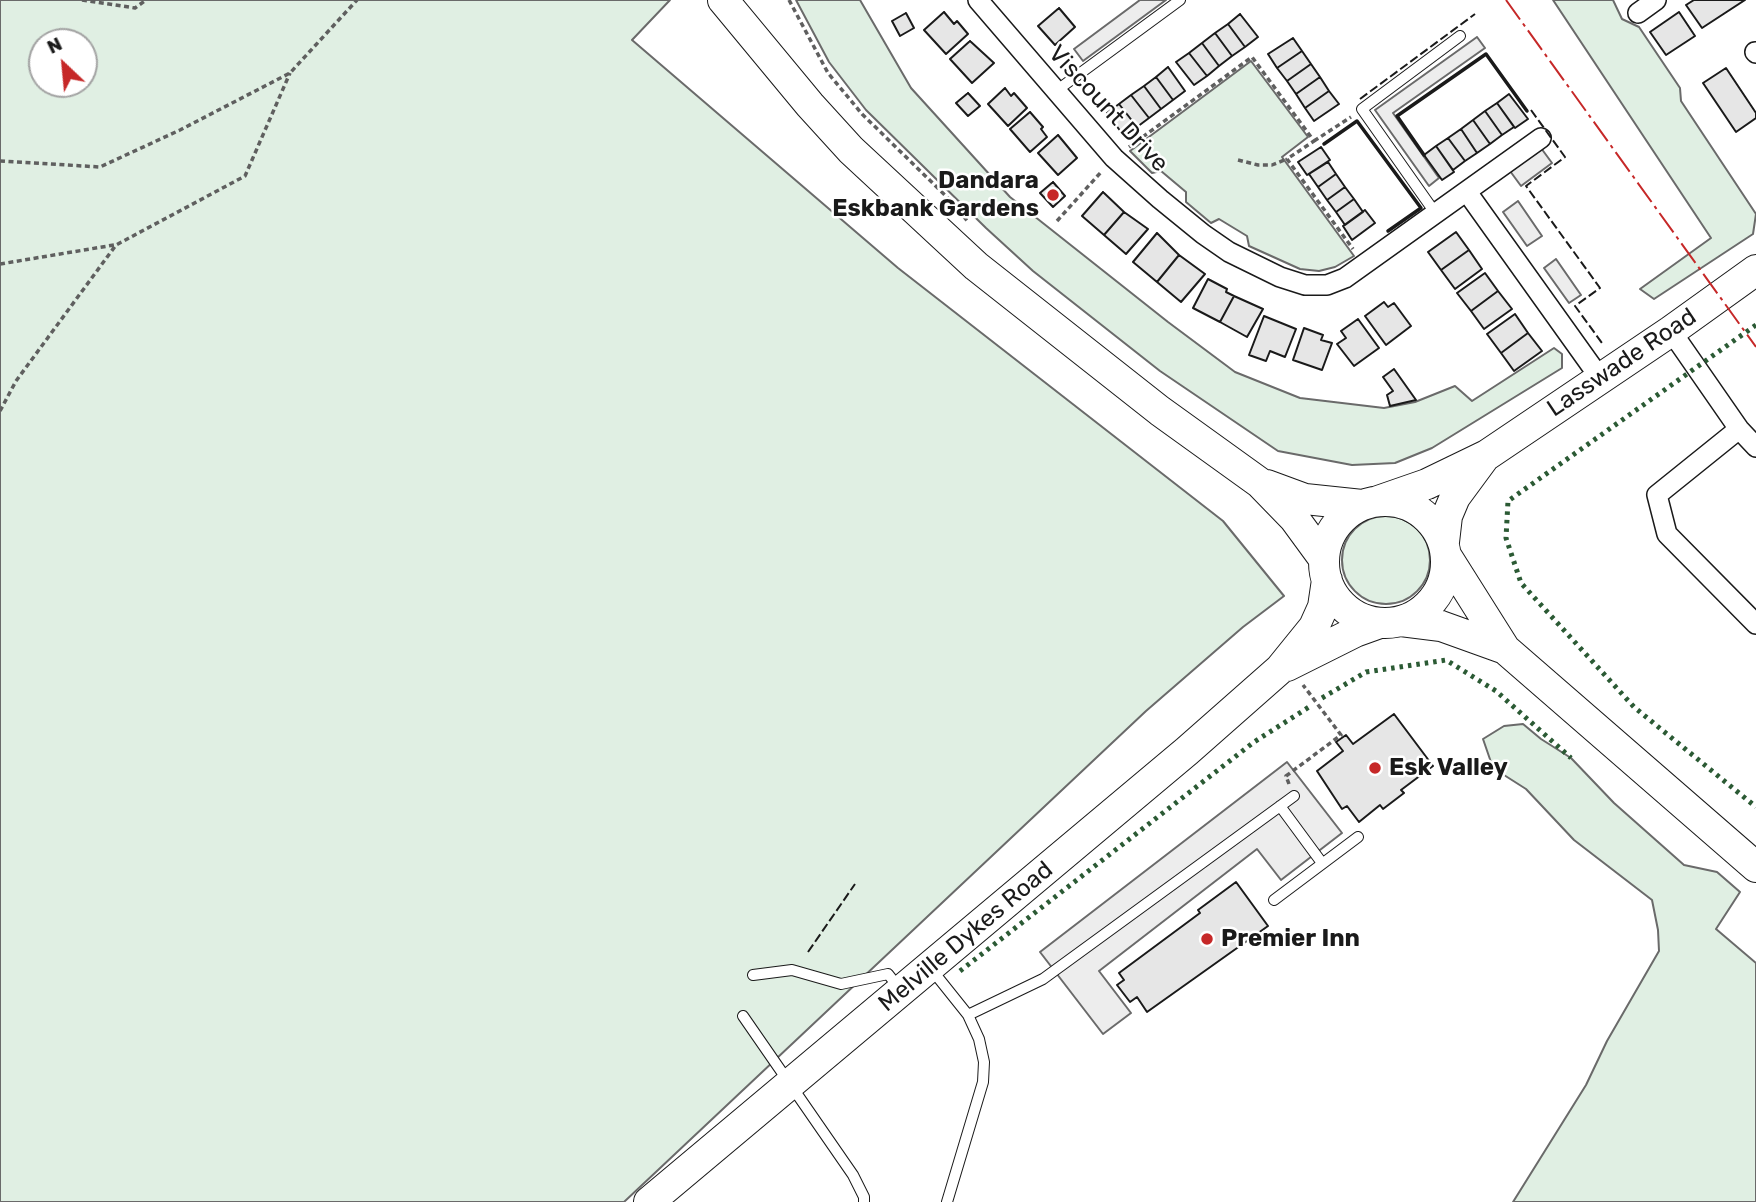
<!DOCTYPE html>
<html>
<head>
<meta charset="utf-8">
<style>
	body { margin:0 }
	#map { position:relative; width:1756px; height:1202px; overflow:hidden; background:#fff; font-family:Rubik,sans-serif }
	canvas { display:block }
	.north { position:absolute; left:28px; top:28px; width:70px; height:70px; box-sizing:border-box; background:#fff; border:2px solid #a3a3a3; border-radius:50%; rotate:334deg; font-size:19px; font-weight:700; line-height:28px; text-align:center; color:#1a1a1a }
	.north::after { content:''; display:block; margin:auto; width:24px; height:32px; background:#c62828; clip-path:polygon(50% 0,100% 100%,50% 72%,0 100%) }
</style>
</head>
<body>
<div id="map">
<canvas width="1756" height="1202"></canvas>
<div class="north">N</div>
</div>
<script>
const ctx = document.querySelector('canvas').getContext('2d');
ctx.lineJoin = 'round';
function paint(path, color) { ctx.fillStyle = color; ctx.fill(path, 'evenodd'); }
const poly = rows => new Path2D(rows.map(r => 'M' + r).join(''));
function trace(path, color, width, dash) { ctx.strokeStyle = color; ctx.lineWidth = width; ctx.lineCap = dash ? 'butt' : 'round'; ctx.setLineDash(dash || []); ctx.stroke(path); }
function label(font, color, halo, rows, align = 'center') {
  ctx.font = font + ' Rubik,sans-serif'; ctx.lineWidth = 5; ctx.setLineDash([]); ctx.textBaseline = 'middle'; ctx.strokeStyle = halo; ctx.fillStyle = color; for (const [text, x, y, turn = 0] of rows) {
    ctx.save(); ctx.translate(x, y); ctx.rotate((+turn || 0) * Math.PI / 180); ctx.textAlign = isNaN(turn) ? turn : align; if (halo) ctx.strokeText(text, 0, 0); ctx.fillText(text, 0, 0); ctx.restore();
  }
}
const green = poly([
	[0,0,670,0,632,40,898,268,1223,521,1284,596,1243,627,1146,711,624,1202,0,1202,0,0],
	[42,42,84,42,84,84,42,84,42,42],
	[796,0,860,0,911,88,1010,197,1168,322,1235,372,1300,398,1384,408,1415,402,1455,386,1472,401,1554,348,1562,354,1562,368,1432,448,1395,463,1352,465,1278,451,1160,371,1033,271,986,228,866,110,829,62,796,0],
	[1553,0,1613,0,1622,19,1639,27,1680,88,1681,101,1756,214,1753,234,1654,299,1640,289,1711,238,1553,0],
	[1251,61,1308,137,1282,157,1354,256,1335,267,1319,271,1300,269,1249,246,1247,236,1219,219,1211,223,1186,202,1186,192,1161,171,1152,173,1130,151,1251,61],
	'1342 560a44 44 0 1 1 88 0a44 44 0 1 1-88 0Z',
	[1523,724,1541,739,1571,758,1614,803,1684,865,1717,872,1740,892,1716,929,1756,963,1756,1202,1513,1202,1586,1085,1607,1041,1659,951,1658,930,1652,900,1574,840,1526,789,1493,768,1483,739,1504,726,1523,724]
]);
paint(green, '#e0efe3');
trace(green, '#6a6a6a', 2);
const parking = poly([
	[1140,0,1166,0,1083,61,1074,49,1140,0],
	[1477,37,1485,48,1393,113,1439,178,1429,186,1375,110,1477,37],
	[1541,148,1552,163,1521,186,1510,171,1541,148],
	[1518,201,1542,236,1527,246,1503,212,1518,201],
	[1556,259,1581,295,1569,303,1544,268,1556,259],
	[1287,762,1342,833,1281,880,1257,849,1099,971,1131,1013,1103,1034,1040,952,1287,762]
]);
paint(parking, '#ededed');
trace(parking, '#6a6a6a', 2);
const building = poly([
	[1694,0,1745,0,1702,28,1686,5,1694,0],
	[1059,8,1075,27,1055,45,1038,26,1059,8],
	[944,12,954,24,957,21,968,34,946,54,924,30,944,12],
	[1679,12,1695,36,1666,55,1650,32,1679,12],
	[906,13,914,28,900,36,892,21,906,13],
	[1240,14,1258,37,1245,47,1228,24,1240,14],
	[1228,24,1245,47,1232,56,1215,33,1228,24],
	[1215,33,1232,56,1219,66,1202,43,1215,33],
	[1293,38,1302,51,1277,68,1268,54,1293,38],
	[970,41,994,63,972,83,950,59,970,41],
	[1202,43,1219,66,1207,76,1189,53,1202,43],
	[1302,51,1311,64,1287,81,1277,68,1302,51],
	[1189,53,1207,76,1194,85,1176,62,1189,53],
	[1311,64,1320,77,1296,94,1287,81,1311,64],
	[1168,67,1185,91,1173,100,1156,77,1168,67],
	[1726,68,1756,113,1756,118,1736,132,1703,83,1726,68],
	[1156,77,1173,100,1161,109,1144,86,1156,77],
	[1320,77,1329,91,1305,108,1296,94,1320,77],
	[1144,86,1161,109,1149,118,1131,95,1144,86],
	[1005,88,1011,96,1014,93,1027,108,1008,126,988,104,1005,88],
	[1329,91,1339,104,1314,121,1305,108,1329,91],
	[968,93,980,106,968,116,956,103,968,93],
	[1509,94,1528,119,1515,128,1497,103,1509,94],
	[1131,95,1149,118,1137,127,1119,104,1131,95],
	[1497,103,1514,127,1502,135,1485,111,1497,103],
	[1119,104,1137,127,1124,136,1107,113,1119,104],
	[1485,111,1502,135,1490,144,1473,120,1485,111],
	[1030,112,1043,127,1041,129,1047,137,1030,152,1010,129,1030,112],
	[1473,120,1490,144,1477,153,1461,129,1473,120],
	[1461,129,1477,153,1465,161,1448,138,1461,129],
	[1058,135,1077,158,1058,175,1038,153,1058,135],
	[1448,138,1465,161,1453,170,1436,146,1448,138],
	[1436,146,1454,172,1442,180,1424,155,1436,146],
	[1321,147,1330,160,1307,175,1298,162,1321,147],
	[1328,162,1336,174,1318,187,1309,174,1328,162],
	[1336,174,1345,187,1327,200,1318,187,1336,174],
	[1053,182,1065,196,1053,207,1040,193,1053,182],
	[1345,187,1354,199,1336,212,1327,200,1345,187],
	[1103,192,1124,212,1104,235,1082,216,1103,192],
	[1354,199,1363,212,1345,225,1336,212,1354,199],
	[1365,210,1375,223,1352,240,1343,226,1365,210],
	[1124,212,1148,229,1126,254,1104,235,1124,212],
	[1456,232,1469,250,1441,270,1428,252,1456,232],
	[1157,233,1179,255,1157,282,1133,262,1157,233],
	[1469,250,1482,269,1455,289,1441,270,1469,250],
	[1179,255,1205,274,1181,302,1157,282,1179,255],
	[1485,273,1498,291,1471,311,1457,293,1485,273],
	[1208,279,1227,289,1226,292,1234,296,1220,322,1193,308,1208,279],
	[1498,291,1512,309,1484,329,1471,311,1498,291],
	[1234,296,1263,309,1247,337,1220,322,1234,296],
	[1384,302,1388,307,1394,303,1411,326,1386,345,1365,316,1384,302],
	[1515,314,1528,333,1501,353,1487,334,1515,314],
	[1264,316,1296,329,1285,357,1270,351,1266,361,1249,355,1264,316],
	[1358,319,1379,348,1354,366,1337,344,1346,338,1341,331,1358,319],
	[1304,328,1323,335,1321,340,1332,343,1322,370,1293,360,1304,328],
	[1528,333,1542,351,1514,371,1501,353,1528,333],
	[1394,369,1416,400,1390,406,1387,395,1393,391,1383,377,1394,369],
	[1394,714,1433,766,1401,790,1404,793,1383,809,1380,805,1359,822,1347,806,1342,809,1317,771,1343,751,1336,742,1346,735,1353,744,1394,714],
	[1236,882,1268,926,1147,1012,1137,997,1130,1002,1117,985,1124,980,1119,973,1200,913,1198,910,1236,882]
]);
paint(building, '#e6e6e6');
trace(building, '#1a1a1a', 2);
const service = poly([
	[1056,91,1180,0],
	[1436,214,1362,109,1460,36],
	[1280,806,1322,863],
	[1274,900,1358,837],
	[932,970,968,1015,1043,979,1294,796],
	[753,975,792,970,841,984,888,974,899,988],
	[743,1016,853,1175,864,1197,864,1202],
	[947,1202,983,1082,984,1062,979,1039,968,1015]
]);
const minor = poly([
	[978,0,1114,158,1160,199,1203,234,1229,252,1280,277,1305,285,1327,285,1345,278,1541,138],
	[1638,13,1656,0],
	[1755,52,1756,53],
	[1467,192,1600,378],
	[1671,331,1739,429,1756,447],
	[1739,429,1657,495,1667,534,1756,624]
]);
const primary = poly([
	[723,0,810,105,851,150,976,266,1160,411,1260,483,1294,518,1324,559],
	[1267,485,1305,499,1362,505],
	[1378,501,1427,484,1487,455,1671,331,1756,270],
	'1324 562a61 61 0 1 1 122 0a61 61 0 1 1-122 0Z',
	[1444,542,1447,516,1455,497,1483,459],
	[1447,557,1505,649,1756,867],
	[1401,621,1441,626,1505,649],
	[1287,666,1355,632,1380,623],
	[649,1202,1187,751,1280,669,1314,627,1323,607,1327,580]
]);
trace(service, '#1a1a1a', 12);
trace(minor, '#1a1a1a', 22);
trace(primary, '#1a1a1a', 32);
trace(poly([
	[82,0,135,8,146,0],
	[789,0,828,73,862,114,951,201,969,223],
	[1314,141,1351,117],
	[1129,147,1252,57,1314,141,1287,159,1353,249],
	[1238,160,1258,165,1272,165,1287,159],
	[0,161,100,167,180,130,290,73,357,0],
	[1057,221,1102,171],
	[0,264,114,245],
	[0,411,16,381,116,245,245,176,290,73],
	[1289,784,1286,776,1341,735,1303,685]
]), '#5f5f5f', 3.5, [5, 3.5]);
trace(service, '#fff', 10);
trace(minor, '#fff', 19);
trace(primary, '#fff', 30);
trace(poly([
	[1756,325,1508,501,1506,538,1521,583,1634,707,1756,807],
	[1322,698,1366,672,1446,660,1496,691,1571,758],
	[960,971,1254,742,1309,707]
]), '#2b5a34', 5, [3.5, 5]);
trace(poly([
	[1360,99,1475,14],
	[1531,110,1565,157,1526,186,1600,288,1575,306,1602,343],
	[808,952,855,884]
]), '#1a1a1a', 2, [9, 3.5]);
trace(poly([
	[1324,144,1357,121,1421,208,1388,231],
	[1424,155,1397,116,1486,54,1527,111]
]), '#1a1a1a', 3.5);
trace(poly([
	[1506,0,1756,347]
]), '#c62828', 2, [24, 5, 3.5, 5]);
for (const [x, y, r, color] of [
	[1053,195,7,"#c62828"],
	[1375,768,7,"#c62828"],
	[1207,939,7,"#c62828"]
]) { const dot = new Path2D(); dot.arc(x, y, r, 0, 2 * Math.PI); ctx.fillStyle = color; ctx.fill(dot); trace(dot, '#fff', 2.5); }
label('24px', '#1a1a1a', '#fff', [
	["Viscount Drive",1108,109,47],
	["Lasswade Road",1622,363,-34],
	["Melville Dykes Road",966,937,-40]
]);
label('bold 24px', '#1a1a1a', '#fff', [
	["Dandara",1039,181,"right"],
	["Eskbank Gardens",1039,209,"right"],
	["Esk Valley",1389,768],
	["Premier Inn",1221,939]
], 'left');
</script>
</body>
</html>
